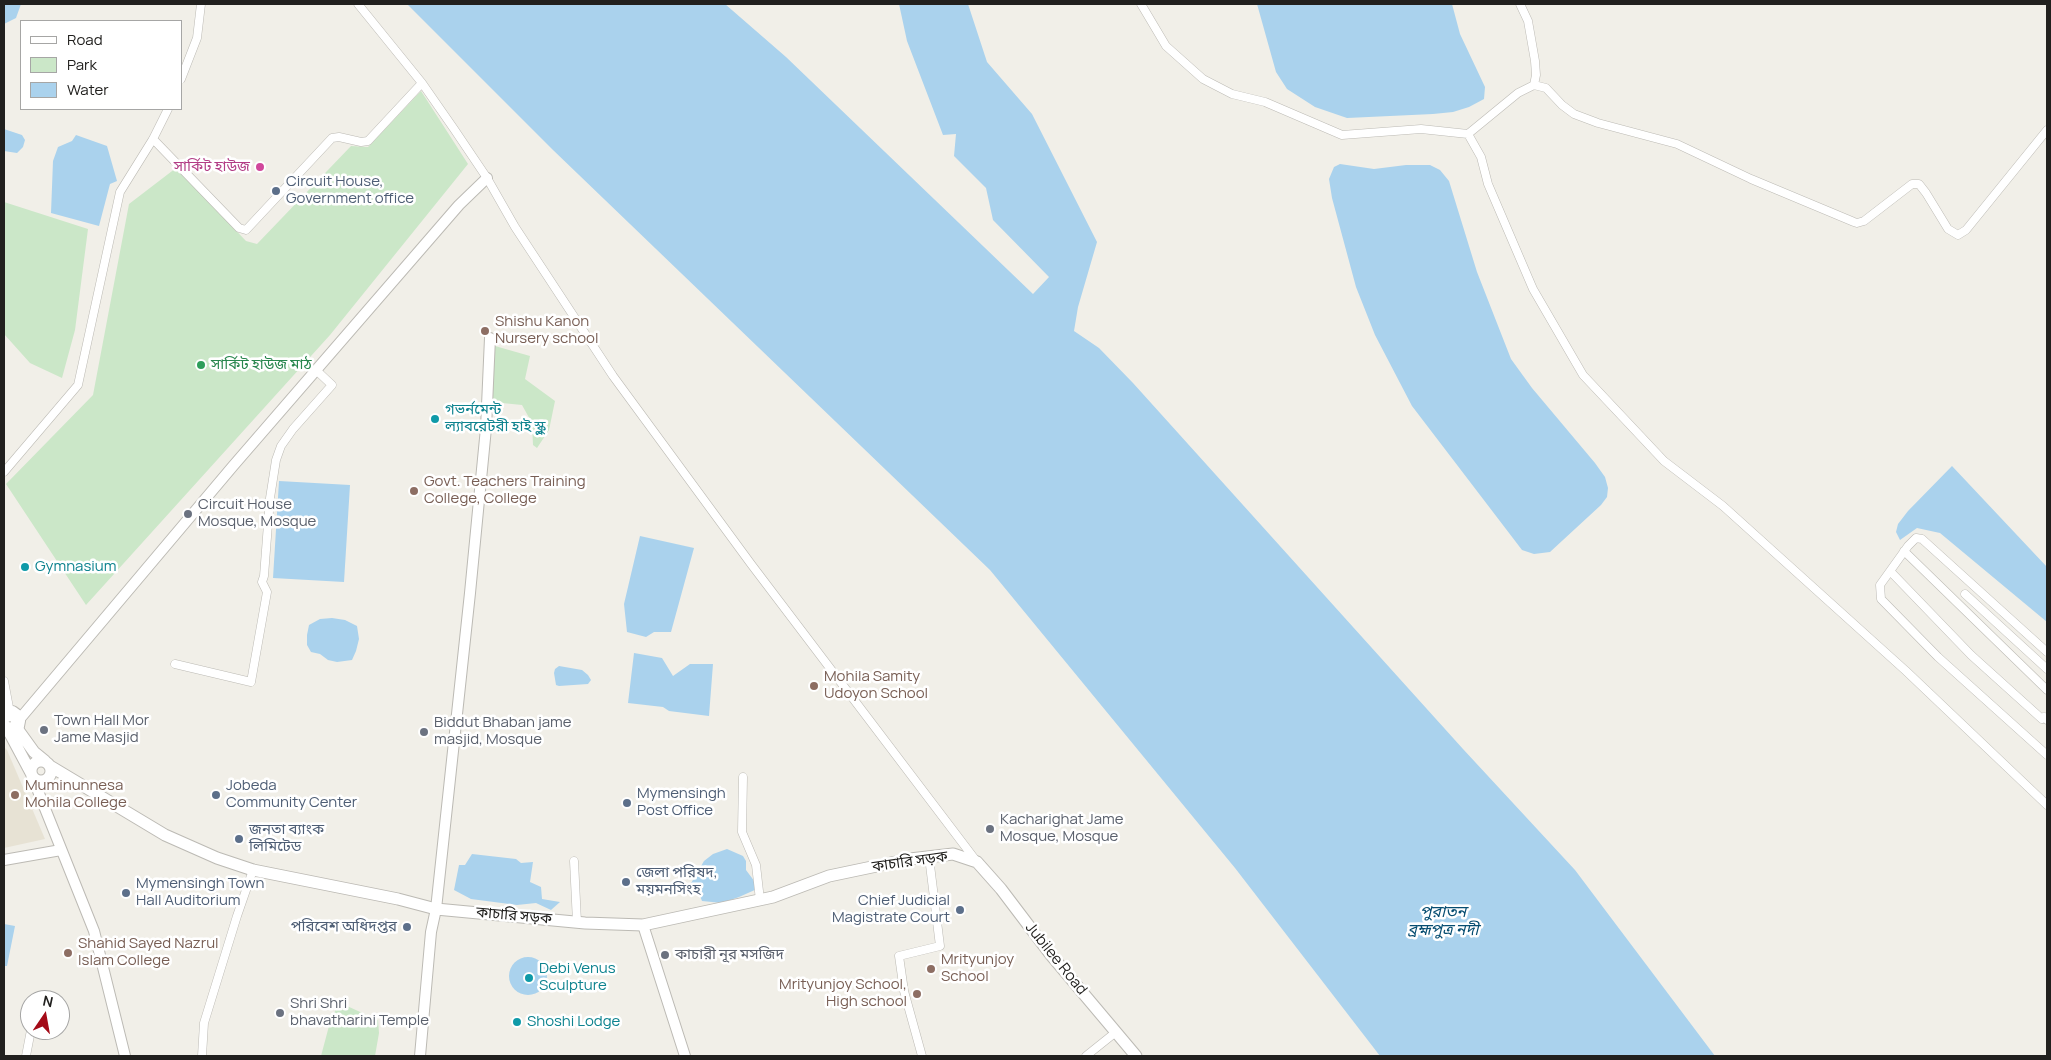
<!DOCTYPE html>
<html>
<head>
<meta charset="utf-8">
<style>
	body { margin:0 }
	#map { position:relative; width:2051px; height:1060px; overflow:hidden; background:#f1efe8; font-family:Manrope,sans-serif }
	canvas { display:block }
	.frame { position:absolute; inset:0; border:5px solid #21201e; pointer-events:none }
	.legend { position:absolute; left:20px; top:20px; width:162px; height:90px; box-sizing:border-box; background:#fff; border:1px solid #a6a6a5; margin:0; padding:6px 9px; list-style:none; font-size:15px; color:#21201e }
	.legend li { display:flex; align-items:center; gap:10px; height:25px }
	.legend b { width:25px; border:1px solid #a6a6a5 }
	.north { position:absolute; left:20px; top:990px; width:50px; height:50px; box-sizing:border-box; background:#fff; border:1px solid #a6a6a5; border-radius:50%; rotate:12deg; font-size:14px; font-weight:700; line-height:20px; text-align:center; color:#21201e }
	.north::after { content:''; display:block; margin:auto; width:18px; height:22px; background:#a40a17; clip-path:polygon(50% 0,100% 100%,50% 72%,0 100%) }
</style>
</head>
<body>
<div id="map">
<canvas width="2051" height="1060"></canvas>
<div class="frame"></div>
<ul class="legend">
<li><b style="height:6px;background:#fff"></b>Road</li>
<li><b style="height:14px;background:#cbe7c8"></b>Park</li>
<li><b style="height:14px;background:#aad2ed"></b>Water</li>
</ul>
<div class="north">N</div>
</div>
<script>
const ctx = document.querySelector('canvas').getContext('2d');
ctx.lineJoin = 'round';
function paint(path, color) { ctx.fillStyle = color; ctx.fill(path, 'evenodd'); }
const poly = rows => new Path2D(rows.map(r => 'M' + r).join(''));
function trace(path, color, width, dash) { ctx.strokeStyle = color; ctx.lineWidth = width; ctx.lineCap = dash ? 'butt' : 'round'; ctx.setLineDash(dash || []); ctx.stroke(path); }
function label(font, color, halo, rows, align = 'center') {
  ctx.font = font + ' Manrope,"Noto Sans Bengali",sans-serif'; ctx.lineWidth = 5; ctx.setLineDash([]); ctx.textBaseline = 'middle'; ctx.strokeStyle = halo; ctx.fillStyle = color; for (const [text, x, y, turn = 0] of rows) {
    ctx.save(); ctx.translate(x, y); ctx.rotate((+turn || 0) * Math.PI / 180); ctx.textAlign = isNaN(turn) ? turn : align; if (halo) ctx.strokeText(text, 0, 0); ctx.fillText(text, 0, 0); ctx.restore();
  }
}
paint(poly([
	[4,747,7,750,45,839,4,848]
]), '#e7e2d4');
paint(poly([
	[421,91,468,164,330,335,86,605,6,484,93,395,129,204,176,168,246,241,257,244,351,146,368,147],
	[4,202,88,229,75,330,62,378,30,363,4,334],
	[495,346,530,356,525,379,555,401,549,430,537,448,533,445,532,423,522,405,492,402],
	[337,1006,347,1006,378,1020,379,1033,375,1056,321,1056,329,1026]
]), '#cbe7c8');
paint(poly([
	[4,4,21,4,16,18,4,24],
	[407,4,725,4,786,57,1033,294,1049,277,993,220,986,188,954,156,956,134,943,135,907,41,899,4,968,4,987,62,1032,114,1097,242,1078,307,1074,331,1099,348,1133,383,1463,749,1575,870,1715,1056,1380,1056,1235,868,990,570,553,150],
	[1257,4,1452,4,1460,34,1485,87,1484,99,1469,107,1453,112,1433,114,1347,118,1315,107,1287,89,1276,72],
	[4,129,22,135,25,140,23,147,17,153,4,151],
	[76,135,107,146,117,181,110,184,99,226,51,213,53,161,58,147,72,141],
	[1340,164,1374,169,1406,165,1430,165,1440,170,1449,181,1477,272,1511,359,1532,388,1595,463,1605,477,1608,488,1607,497,1601,505,1550,552,1534,554,1522,550,1412,406,1375,335,1356,287,1332,198,1329,179,1334,167],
	[1952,466,2047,567,2047,622,1940,533,1917,528,1900,540,1896,532,1898,524,1908,511],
	[279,481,350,485,344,582,273,578],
	[640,536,694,548,671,632,654,632,646,637,627,632,624,604],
	[332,618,345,620,357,626,359,639,356,651,352,660,337,662,328,660,320,654,311,652,307,645,307,635,309,625,320,619],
	[634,653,662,658,673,676,690,664,713,664,709,716,669,711,663,707,628,703],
	[559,666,582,670,588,675,591,680,588,684,559,686,556,685,554,673,555,669],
	[727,849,743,856,746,861,746,870,755,882,757,889,739,897,722,903,702,901,700,896,690,885,704,861,713,854],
	[472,854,516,859,521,863,533,862,530,882,541,887,542,899,560,902,551,910,536,903,517,905,471,899,454,890,459,865,465,865],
	[4,924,15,926,7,966,4,966],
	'509 976a19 19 0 1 1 38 0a19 19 0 1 1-38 0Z'
]), '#aad2ed');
const street = poly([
	[358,4,422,83,454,129,487,178,515,227,613,376,751,564,977,862],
	[1141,4,1166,46,1203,79,1232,94,1265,102,1342,135,1421,129,1468,134,1481,157,1488,184,1533,289,1583,375,1664,461,1723,506,1906,671,2047,805],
	[1520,4,1528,21,1535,61,1536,75,1534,85],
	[181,79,197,38,201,4],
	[1468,134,1518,93,1534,85,1546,88,1562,105,1574,114,1598,123,1677,144,1751,179,1854,222,1857,223,1864,221,1912,184,1919,184,1926,193,1948,229,1958,235,1966,230,2047,130],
	[153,139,239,228,246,230,332,138,339,137,361,142,368,141,422,83],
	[4,472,78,385,120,192,153,139,168,109],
	[1904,551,2047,690],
	[1891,572,1971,655,2042,719,2044,717,2047,720],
	[1965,594,2047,669],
	[2047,652,1922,539,1916,538,1908,546,1880,585,1881,599,1938,657,2047,755],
	[175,664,251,682,267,592,262,582,264,576,270,498,276,460,281,446,293,429,332,385,316,370],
	[4,681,10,713],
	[743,777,742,832,756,865,760,900],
	[574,861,577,922],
	[26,1056,31,1030],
	[202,1056,204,1023,237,916,253,870],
	[922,1056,904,991,899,956,940,946,929,857],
	[1086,1056,1116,1032]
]);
const secondary = poly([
	[18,721,233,466,459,205,487,178],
	[32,776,94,931,125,1056],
	[4,860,61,850],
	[643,925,685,1056],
	[420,1056,431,932,436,909,470,593,486,428,490,338]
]);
const primary = poly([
	[16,727,34,752,45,761],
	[8,730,31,773],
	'31 771a10 10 0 1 1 20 0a10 10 0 1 1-20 0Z',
	[50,766,165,835,217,858,253,870,398,899,436,909,585,923,643,925,773,897,829,876,910,859,953,854,977,862,1001,889,1051,955,1136,1056]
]);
const highway = poly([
	[4,716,12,713,16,716,18,721,17,726,14,729,8,730,4,727]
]);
trace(street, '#bcbab4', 9);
trace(secondary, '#bcbab4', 12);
trace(primary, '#bcbab4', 13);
trace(highway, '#bcbab4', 16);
trace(street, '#fff', 8);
trace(secondary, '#fff', 10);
trace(primary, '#fff', 11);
trace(highway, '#fff', 14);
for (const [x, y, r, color] of [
	[260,167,5,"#d1479c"],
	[276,191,5,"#5c6f8a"],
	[485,331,5,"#8d6e63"],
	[201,365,5,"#2e9e5b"],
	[435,419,5,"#0f9aa8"],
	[414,491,5,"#8d6e63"],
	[188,514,5,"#6b7280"],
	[25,567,5,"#0f9aa8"],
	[814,686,5,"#8d6e63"],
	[44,730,5,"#6b7280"],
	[424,732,5,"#6b7280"],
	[15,795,5,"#8d6e63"],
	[216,795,5,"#5c6f8a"],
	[627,803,5,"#5c6f8a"],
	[990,829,5,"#6b7280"],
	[239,839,5,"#5c6f8a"],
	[626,882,5,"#5c6f8a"],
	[126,893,5,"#5c6f8a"],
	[960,910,5,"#5c6f8a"],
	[407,927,5,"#5c6f8a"],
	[68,953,5,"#8d6e63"],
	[665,955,5,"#6b7280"],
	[931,969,5,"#8d6e63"],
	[529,978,5,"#0f9aa8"],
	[917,994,5,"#8d6e63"],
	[280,1013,5,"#6b7280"],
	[517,1022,5,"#0f9aa8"]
]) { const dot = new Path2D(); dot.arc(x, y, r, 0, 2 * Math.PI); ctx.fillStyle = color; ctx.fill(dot); trace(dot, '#fff', 2); }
label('15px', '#b23c85', '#fff', [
	["সার্কিট হাউজ",250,167]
], 'right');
label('15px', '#4e5e75', '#fff', [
	["Circuit House,",286,182],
	["Government office",286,199],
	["Jobeda",226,786],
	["Community Center",226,803],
	["Mymensingh",637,794],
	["Post Office",637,811],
	["জনতা ব্যাংক",249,830],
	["লিমিটেড",249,847],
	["জেলা পরিষদ,",636,873],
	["ময়মনসিংহ",636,890],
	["Mymensingh Town",136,884],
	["Hall Auditorium",136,901],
	["Chief Judicial",950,901,"right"],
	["Magistrate Court",950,918,"right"],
	["পরিবেশ অধিদপ্তর",397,927,"right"]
], 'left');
label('15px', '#785e54', '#fff', [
	["Shishu Kanon",495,322],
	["Nursery school",495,339],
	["Govt. Teachers Training",424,482],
	["College, College",424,499],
	["Mohila Samity",824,677],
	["Udoyon School",824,694],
	["Muminunnesa",25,786],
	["Mohila College",25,803],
	["Shahid Sayed Nazrul",78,944],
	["Islam College",78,961],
	["Mrityunjoy",941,960],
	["School",941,977],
	["Mrityunjoy School,",907,985,"right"],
	["High school",907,1002,"right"]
], 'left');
label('15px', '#27864d', '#fff', [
	["সার্কিট হাউজ মাঠ",211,365]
], 'left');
label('15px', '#0d838f', '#fff', [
	["গভর্নমেন্ট",445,410],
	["ল্যাবরেটরী হাই স্কুল",445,427],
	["Gymnasium",35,567],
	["Debi Venus",539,969],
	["Sculpture",539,986],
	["Shoshi Lodge",527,1022]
], 'left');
label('15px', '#5b616d', '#fff', [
	["Circuit House",198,505],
	["Mosque, Mosque",198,522],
	["Town Hall Mor",54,721],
	["Jame Masjid",54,738],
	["Biddut Bhaban jame",434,723],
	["masjid, Mosque",434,740],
	["Kacharighat Jame",1000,820],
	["Mosque, Mosque",1000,837],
	["কাচারী নূর মসজিদ",675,955],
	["Shri Shri",290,1004],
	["bhavatharini Temple",290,1021]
], 'left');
label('15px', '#21201e', '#fff', [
	["কাচারি সড়ক",910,862,-8],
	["কাচারি সড়ক",514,916,5],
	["Jubilee Road",1056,959,51]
]);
label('italic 16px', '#064d71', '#fff', [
	["পুরাতন",1443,913],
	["ব্রহ্মপুত্র নদী",1443,931]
]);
</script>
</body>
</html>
